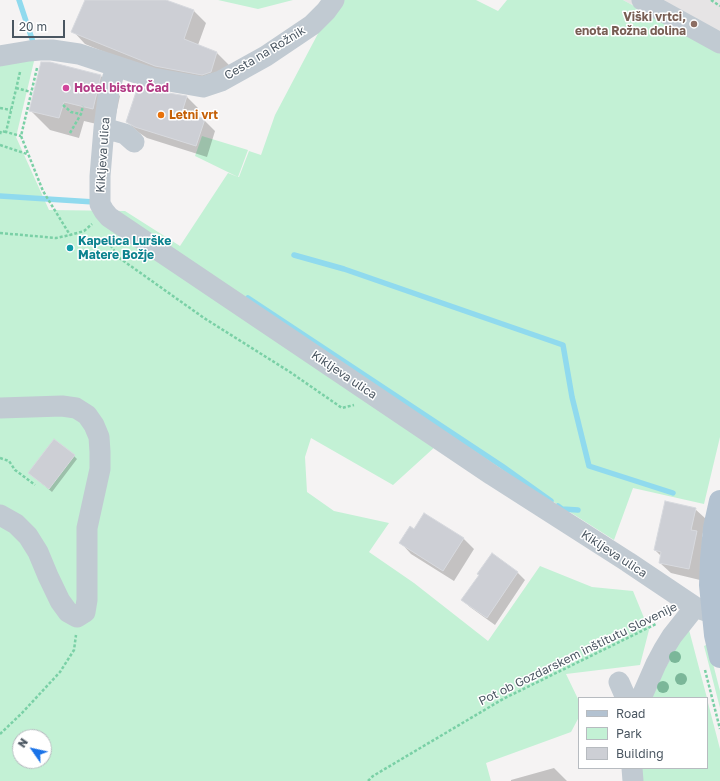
<!DOCTYPE html>
<html>
<head>
<meta charset="utf-8">
<style>
	body { margin:0 }
	#map { position:relative; width:720px; height:781px; overflow:hidden; background:#f5f3f3; font-family:"Golos Text",sans-serif }
	canvas { display:block }
	.legend { position:absolute; left:578px; top:697px; width:130px; height:72px; box-sizing:border-box; background:#fff; border:1px solid #b7bbc0; margin:0; padding:5px 7px; list-style:none; font-size:12px; color:#4a5661 }
	.legend li { display:flex; align-items:center; gap:8px; height:20px }
	.legend b { width:20px; border:1px solid #b7bbc0 }
	.north { position:absolute; left:12px; top:729px; width:40px; height:40px; box-sizing:border-box; background:#fff; border:1px solid #b7bbc0; border-radius:50%; rotate:304deg; font-size:11px; font-weight:700; line-height:16px; text-align:center; color:#4a5661 }
	.north::after { content:''; display:block; margin:auto; width:14px; height:18px; background:#1a73e8; clip-path:polygon(50% 0,100% 100%,50% 72%,0 100%) }
	.scale { position:absolute; left:12px; top:20px; width:53px; height:18px; box-sizing:border-box; border:2px solid #4a5661; border-top:0; padding-left:5px; font-size:12px; line-height:14px; white-space:nowrap; color:#4a5661; -webkit-text-stroke:3px #fff; paint-order:stroke }
</style>
</head>
<body>
<div id="map">
<canvas width="720" height="781"></canvas>
<ul class="legend">
<li><b style="height:5px;background:#b3c2d1"></b>Road</li>
<li><b style="height:11px;background:#c3f1d5"></b>Park</li>
<li><b style="height:11px;background:#cdcfd5"></b>Building</li>
</ul>
<div class="north">N</div>
<div class="scale">20 m</div>
</div>
<script>
const ctx = document.querySelector('canvas').getContext('2d');
ctx.lineJoin = 'round';
function paint(path, color) { ctx.fillStyle = color; ctx.fill(path, 'evenodd'); }
const poly = rows => new Path2D(rows.map(r => 'M' + r).join(''));
function trace(path, color, width, dash) { ctx.strokeStyle = color; ctx.lineWidth = width; ctx.lineCap = dash ? 'butt' : 'round'; ctx.setLineDash(dash || []); ctx.stroke(path); }
function label(font, color, halo, rows, align = 'center') {
  ctx.font = font + ' "Golos Text",sans-serif'; ctx.lineWidth = 3; ctx.setLineDash([]); ctx.textBaseline = 'middle'; ctx.strokeStyle = halo; ctx.fillStyle = color; for (const [text, x, y, turn = 0] of rows) {
    ctx.save(); ctx.translate(x, y); ctx.rotate((+turn || 0) * Math.PI / 180); ctx.textAlign = isNaN(turn) ? turn : align; if (halo) ctx.strokeText(text, 0, 0); ctx.fillText(text, 0, 0); ctx.restore();
  }
}
paint(poly([
	[623,0,720,0,720,52,713,48]
]), '#e6e4e5');
paint(poly([
	[218,0,293,0,258,9],
	[342,0,476,0,498,11,507,0,623,0,720,52,720,437,704,504,633,488,614,540,448,435,393,485,311,438,305,457,307,492,334,511,389,523,369,552,414,583,488,641,540,566,592,587,633,591,649,630,640,665,566,674,579,701,579,717,571,732,486,763,491,781,0,781,0,64,35,57,16,137,49,210,125,211,180,246,228,173,238,177,195,156,202,136,248,150,238,177,239,177,249,151,261,155,275,115,322,26],
	[20,737,44,737,44,761,20,761],
	[688,626,707,698,649,698],
	[708,644,720,691,720,708,704,646],
	[707,699,720,749,720,781,638,781,638,768,707,768]
]), '#c3f1d5');
paint(poly([
	[86,0,162,0,194,11,206,23,198,45,217,53,229,65,223,84,158,74,85,44,73,31],
	[101,76,120,96,113,128,84,121,79,138,50,130,30,110],
	[150,91,187,97,198,108,195,117,204,120,215,131,207,157,147,138,138,132,127,122],
	[74,456,77,459,52,492,33,476],
	[695,509,706,519,702,537,708,543,700,580,671,573,660,563,661,556,655,550],
	[414,530,463,538,474,549,454,581,411,554,401,543],
	[492,555,518,573,525,580,495,625,470,607,462,600,480,575],
	[554,768,567,781,511,781,511,780]
]), '#0003');
trace(poly([
	[19,0,34,45],
	[0,196,94,202],
	[294,255,344,269,563,345,572,397,589,466,673,493],
	[248,298,502,466,551,501],
	[558,506,562,509,578,510]
]), '#90daee', 5.5);
const building = poly([
	[85,0,166,0,194,10,184,39,217,52,211,72,202,75,155,66,71,32,85,0],
	[41,62,50,62,101,75,93,109,64,102,59,118,29,111,41,62],
	[138,86,150,90,187,96,182,112,205,119,196,146,135,127,126,122,138,86],
	[54,439,75,455,49,489,28,473,54,439],
	[665,501,696,508,691,530,697,531,689,569,659,563,661,552,654,550,665,501],
	[424,513,464,538,443,571,399,543,410,526,414,529,424,513],
	[492,553,518,572,487,618,461,600,479,575,477,574,492,553]
]);
paint(building, '#cdcfd5');
trace(building, '#d7d9de', 1);
trace(poly([
	[711,0,720,6],
	[37,68,21,136,43,191,70,235],
	[20,72,6,132,21,136],
	[16,88,31,92],
	[63,105,71,112,81,114],
	[0,108,11,110],
	[70,133,81,114,83,106],
	[0,134,1,131,6,132],
	[0,145,27,154],
	[0,233,56,238,70,235,84,231,92,224],
	[108,241,118,257,204,318,290,372,342,408,354,405],
	[0,458,9,461,15,470,35,485],
	[705,670,720,729],
	[0,734,22,713,60,672,74,650,76,635],
	[368,781,373,776,503,699,656,624]
]), '#7ad0a6', 2.5, [3, 2]);
trace(poly([
	[642,0,720,43],
	[0,56,29,51,40,50,52,50,79,54,152,78,203,87,221,81,266,56,312,25,326,11,334,0],
	[116,66,109,91,104,128,100,176,100,204,104,211,109,217,492,475,628,562,695,607,712,613,720,614],
	[104,128,125,134,134,142],
	[0,408,62,406,76,408,87,415,94,425,99,437,100,452,100,469,87,528,87,600,85,612,77,617,68,612,60,601,48,576,38,552,28,536,16,524,0,515],
	[619,682,626,698],
	[641,698,656,664,664,649,672,636,695,607],
	[632,768,633,781]
]), '#c1cad2', 21);
trace(poly([
	[720,501,714,528,711,559,710,585,715,635,720,657]
]), '#b3c2d1', 22);
ctx.fillStyle = '#7bb799';
for (const [x, y] of [
	[675,657],
	[681,679],
	[663,687]
]) { ctx.beginPath(); ctx.arc(x, y, 6, 0, 2 * Math.PI); ctx.fill(); }
for (const [x, y, r, color] of [
	[694,24,4,"#8d6e63"],
	[66,88,4,"#d1479c"],
	[161,115,4,"#e8710a"],
	[70,248,4,"#0f9aa8"]
]) { const dot = new Path2D(); dot.arc(x, y, r, 0, 2 * Math.PI); ctx.fillStyle = color; ctx.fill(dot); trace(dot, '#fff', 1.5); }
label('bold 12px', '#785e54', '#fff', [
	["Viški vrtci,",686,17],
	["enota Rožna dolina",686,31]
], 'right');
label('12px', '#4a5661', '#fff', [
	["Cesta na Rožnik",265,53,-31],
	["Kikljeva ulica",103,155,-86],
	["Kikljeva ulica",344,375,34],
	["Kikljeva ulica",614,554,33],
	["Pot ob Gozdarskem inštitutu Slovenije",578,654,-26]
]);
label('bold 12px', '#b23c85', '#fff', [
	["Hotel bistro Čad",74,88]
], 'left');
label('bold 12px', '#c56008', '#fff', [
	["Letni vrt",169,115]
], 'left');
label('bold 12px', '#0d838f', '#fff', [
	["Kapelica Lurške",78,241],
	["Matere Božje",78,255]
], 'left');
</script>
</body>
</html>
